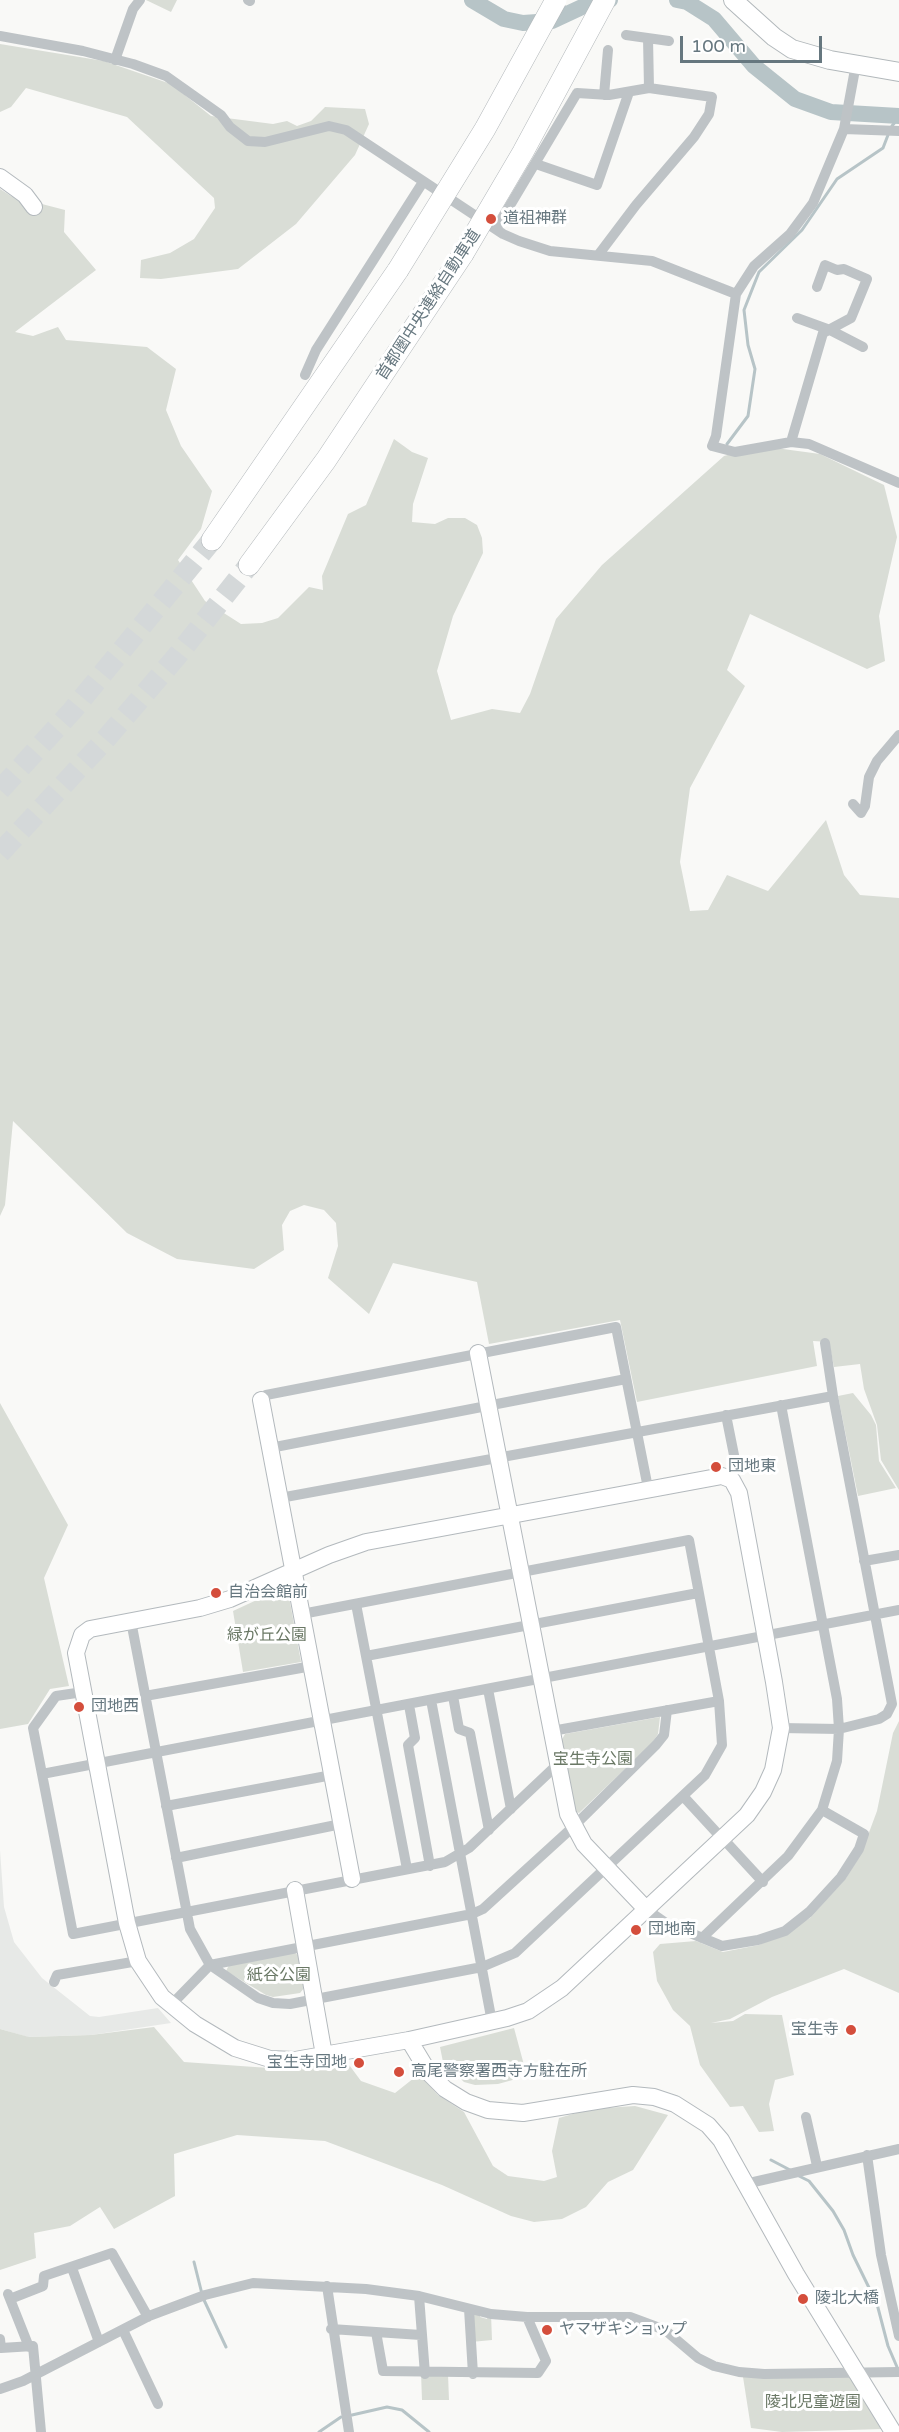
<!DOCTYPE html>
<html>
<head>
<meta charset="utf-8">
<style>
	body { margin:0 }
	#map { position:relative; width:899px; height:2432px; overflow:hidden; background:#f9f9f7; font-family:"Varela Round",sans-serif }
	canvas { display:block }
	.scale { position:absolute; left:680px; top:36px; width:142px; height:27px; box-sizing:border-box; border:3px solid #66777f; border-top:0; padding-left:8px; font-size:18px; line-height:21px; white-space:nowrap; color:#66777f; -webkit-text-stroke:4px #fff; paint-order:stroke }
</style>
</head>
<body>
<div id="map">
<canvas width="899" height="2432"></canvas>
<div class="scale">100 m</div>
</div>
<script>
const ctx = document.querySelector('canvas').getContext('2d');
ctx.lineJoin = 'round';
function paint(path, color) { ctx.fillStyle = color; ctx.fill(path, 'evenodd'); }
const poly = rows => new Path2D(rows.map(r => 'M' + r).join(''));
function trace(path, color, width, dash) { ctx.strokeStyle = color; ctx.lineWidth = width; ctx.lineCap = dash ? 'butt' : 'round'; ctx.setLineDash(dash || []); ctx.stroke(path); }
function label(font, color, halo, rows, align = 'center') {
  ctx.font = font + ' "Varela Round","Noto Sans JP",sans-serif'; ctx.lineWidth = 6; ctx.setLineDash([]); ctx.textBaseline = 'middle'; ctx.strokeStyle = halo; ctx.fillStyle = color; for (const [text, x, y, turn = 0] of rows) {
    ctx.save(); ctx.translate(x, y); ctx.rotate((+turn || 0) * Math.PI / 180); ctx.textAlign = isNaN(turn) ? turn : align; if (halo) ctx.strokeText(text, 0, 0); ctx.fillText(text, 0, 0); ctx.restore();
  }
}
paint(poly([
	[0,1850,4,1907,14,1942,42,1978,90,2016,99,2017,158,2008,171,2023,91,2035,28,2037,0,2029]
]), '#e7e9e7');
paint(poly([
	[146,0,177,0,171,12],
	[0,44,104,61,171,84,211,116,273,124,287,121,297,126,311,121,325,107,365,109,369,124,355,155,296,224,238,269,161,279,140,278,141,260,170,253,194,239,215,208,214,198,127,117,26,88,11,107,0,112],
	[0,189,11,196,65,210,64,232,96,270,15,332,33,336,58,327,66,340,147,347,176,369,166,410,181,446,212,491,201,529,178,560,205,601,241,624,262,623,278,618,309,587,323,590,322,576,348,514,366,505,394,439,412,452,428,458,413,504,412,522,435,524,448,518,465,518,477,525,482,538,483,553,453,616,437,671,451,720,492,709,520,713,530,694,556,619,602,565,724,456,761,446,820,454,884,485,897,537,879,616,885,661,867,669,750,614,727,670,745,686,690,788,680,862,690,911,708,910,727,875,768,891,826,820,844,875,860,895,899,898,899,1490,881,1460,877,1425,864,1389,860,1364,834,1367,829,1342,813,1341,817,1366,637,1402,620,1320,489,1344,477,1282,393,1263,369,1314,328,1278,338,1246,336,1223,324,1210,304,1205,290,1211,282,1225,284,1250,254,1269,177,1259,127,1233,13,1121,5,1205,0,1216],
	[853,1393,871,1415,876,1425,879,1461,896,1488,858,1496,838,1396],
	[0,1403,68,1525,44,1578,69,1686,50,1689,28,1724,0,1729],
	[287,1586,301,1662,243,1672,233,1611],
	[660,1717,658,1734,652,1743,579,1813,574,1811,560,1743,565,1734],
	[899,1721,899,1993,844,1969,772,1997,730,2019,711,2023,733,2021,745,2014,782,2015,794,2075,775,2080,769,2104,774,2131,759,2132,743,2106,730,2107,700,2065,690,2026,673,2010,657,1981,653,1952,660,1944,696,1941,723,1952,759,1945,810,1918,846,1878,861,1854,877,1811,893,1733],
	[295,1953,301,1957,305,1987,300,1993,273,1997,266,1995,226,1971,229,1965],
	[154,2027,184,2062,269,2068,344,2058,361,2081,395,2093,419,2074,438,2095,464,2112,493,2166,508,2176,544,2181,557,2177,552,2151,559,2118,590,2109,635,2106,668,2115,633,2170,608,2182,586,2207,562,2219,534,2222,511,2216,442,2185,325,2141,237,2135,174,2154,175,2196,114,2229,100,2207,70,2226,34,2233,36,2258,0,2270,0,2029,29,2037,91,2035],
	[514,2028,527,2076,498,2084,475,2085,464,2082,443,2062,440,2047],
	[469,2309,480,2311,480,2317,487,2319,488,2313,491,2314,492,2340,471,2342],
	[421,2373,448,2374,449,2400,422,2400],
	[848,2375,883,2429,782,2432,751,2428,743,2377]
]), '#d9ddd6');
trace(poly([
	[892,126,899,117],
	[727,444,748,416,755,369,748,345,744,310,759,272,802,230,837,179,883,148,888,135],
	[771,2160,792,2171],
	[797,2175,809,2181,833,2211,844,2230,853,2255,877,2304,888,2346,897,2367],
	[194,2262,202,2294],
	[204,2300,226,2347],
	[352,2415,387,2407,402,2410,429,2432],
	[319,2432,341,2417]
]), '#b7c4c7', 3);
trace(poly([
	[472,0,504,19,523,23,552,21,582,7,610,0],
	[677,0,687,2,714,19,754,66,795,99,831,112,899,116]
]), '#b7c4c7', 16);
trace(poly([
	[0,790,72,711,212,540],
	[0,853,104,741,177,656,249,565]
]), '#d4d8d9', 21, [21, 10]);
const secondary = poly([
	[0,177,25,195,34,207],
	[478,1353,568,1814,584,1844,646,1909],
	[261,1400,352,1879],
	[722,1476,732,1480,739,1493,774,1682,781,1728,773,1770,763,1792,747,1815,562,1988,528,2011,507,2018,409,2040,295,2060,270,2059,235,2048,195,2024,162,1997,138,1961,127,1923,76,1653,82,1635,90,1629,200,1608,230,1599,329,1555,366,1542,722,1476],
	[295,1890,324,2055],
	[409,2040,429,2073,445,2089,466,2102,488,2110,523,2113,633,2095,654,2097,675,2104,708,2125,721,2140,796,2274,893,2432]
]);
const primary = poly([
	[733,0,774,37,792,49,830,60,899,72]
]);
const highway = poly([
	[212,540,398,270],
	[249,565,326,460,463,254]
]);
trace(secondary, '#b3b9bd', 18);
trace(primary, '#b2b8bb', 20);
trace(highway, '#b2b7ba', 22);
trace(poly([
	[248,0,250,1],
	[626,35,669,41],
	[0,36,83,51,133,64,166,76,221,115,230,127,248,141,265,142,329,126,346,130,503,234,519,241,550,251,652,261,736,294],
	[648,38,649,88],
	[115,60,133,9,140,0],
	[856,64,844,129,813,203,790,234,754,266,736,294,716,436,712,446,735,452,791,442,809,444,899,483],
	[604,95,608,50],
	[844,129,899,131],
	[536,164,597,185,629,92],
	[496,229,577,93,609,95,649,88,712,97,709,114,694,137,636,205,599,254],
	[797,318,830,330,863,347],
	[305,375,316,350,423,182],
	[791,442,823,333,851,318,867,279,844,269,837,270,825,265,817,287],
	[853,804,861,813,865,806,869,777,877,761,899,735],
	[825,1343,833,1396],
	[261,1400,266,1395,616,1327,648,1488],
	[726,1415,736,1465,732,1480],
	[270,1448,626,1379],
	[280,1498,833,1396,892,1704,887,1714,879,1719,839,1729,781,1728],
	[864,1561,899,1555],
	[356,1604,407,1869],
	[131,1621,190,1929,210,1965,258,1998,273,2003,290,2004,482,1967,515,1953,705,1775,722,1745,719,1701,689,1540,302,1614],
	[366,1656,698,1593],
	[488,1689,511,1809],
	[145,1696,312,1666],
	[453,1696,459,1729,470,1733,489,1830],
	[431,1700,492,2022],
	[409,1705,415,1738,408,1745,430,1866],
	[552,1731,719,1701],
	[558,1764,469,1848,445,1862,73,1934,42,1774,899,1610],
	[42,1774,33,1728,56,1696,83,1692],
	[683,1796,717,1833],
	[166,1806,332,1775],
	[728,1844,763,1882],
	[176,1858,341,1824],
	[646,1909,666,1923,722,1946,758,1940,785,1931,809,1912,841,1877,859,1849,864,1834,822,1810,837,1761,839,1729,837,1699,781,1405],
	[702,1938,788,1856,822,1810],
	[54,1982,57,1975,138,1961],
	[170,2006,210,1965,472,1914,483,1909,573,1827,656,1745,664,1735,667,1710],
	[806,2117,817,2166],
	[867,2155,881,2255,899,2336],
	[745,2184,899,2149],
	[72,2268,99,2342],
	[327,2286,349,2432],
	[8,2294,29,2347],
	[419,2296,425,2374],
	[10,2299,43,2286,44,2276,112,2253,148,2317],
	[469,2309,473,2374],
	[331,2329,421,2335],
	[123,2330,158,2404],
	[376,2332,383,2371,538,2373,546,2361,527,2317],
	[0,2339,1,2348,33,2346,41,2432],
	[0,2389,23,2381,149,2316,205,2295,253,2283,366,2289,419,2296,491,2314,527,2317,630,2317,665,2330,698,2358,714,2366,739,2372,764,2374,899,2372]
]), '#bec3c6', 10);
trace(secondary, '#fff', 16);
trace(primary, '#fff', 18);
trace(highway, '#fff', 21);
const highwayBridge = poly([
	[463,254,523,152,605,0],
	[398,270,485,129,556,0]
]);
trace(highwayBridge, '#b2b7ba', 22, []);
trace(highwayBridge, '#fff', 21);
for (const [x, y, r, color] of [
	[491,219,6,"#d44e3c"],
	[716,1467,6,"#d44e3c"],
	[216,1593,6,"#d44e3c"],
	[79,1707,6,"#d44e3c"],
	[636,1930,6,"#d44e3c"],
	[851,2030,6,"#d44e3c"],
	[359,2063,6,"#d44e3c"],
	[399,2072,6,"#d44e3c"],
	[803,2299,6,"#d44e3c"],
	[547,2330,6,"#d44e3c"]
]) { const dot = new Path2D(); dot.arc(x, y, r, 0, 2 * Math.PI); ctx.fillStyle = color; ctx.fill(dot); trace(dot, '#fff', 2); }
label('16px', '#66777f', '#fff', [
	["道祖神群",503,219],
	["団地東",728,1467],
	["自治会館前",228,1593],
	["団地西",91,1707],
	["団地南",648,1930],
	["宝生寺",839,2030,"right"],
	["宝生寺団地",347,2063,"right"],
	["高尾警察署西寺方駐在所",411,2072],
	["陵北大橋",815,2299],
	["ヤマザキショップ",559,2330]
], 'left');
label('16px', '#66777f', '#fff', [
	["首都圏中央連絡自動車道",429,305,-57]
]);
label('16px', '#6a7865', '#fff', [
	["緑が丘公園",267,1636],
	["宝生寺公園",593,1760],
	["紙谷公園",279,1976],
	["陵北児童遊園",813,2403]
]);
</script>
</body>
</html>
